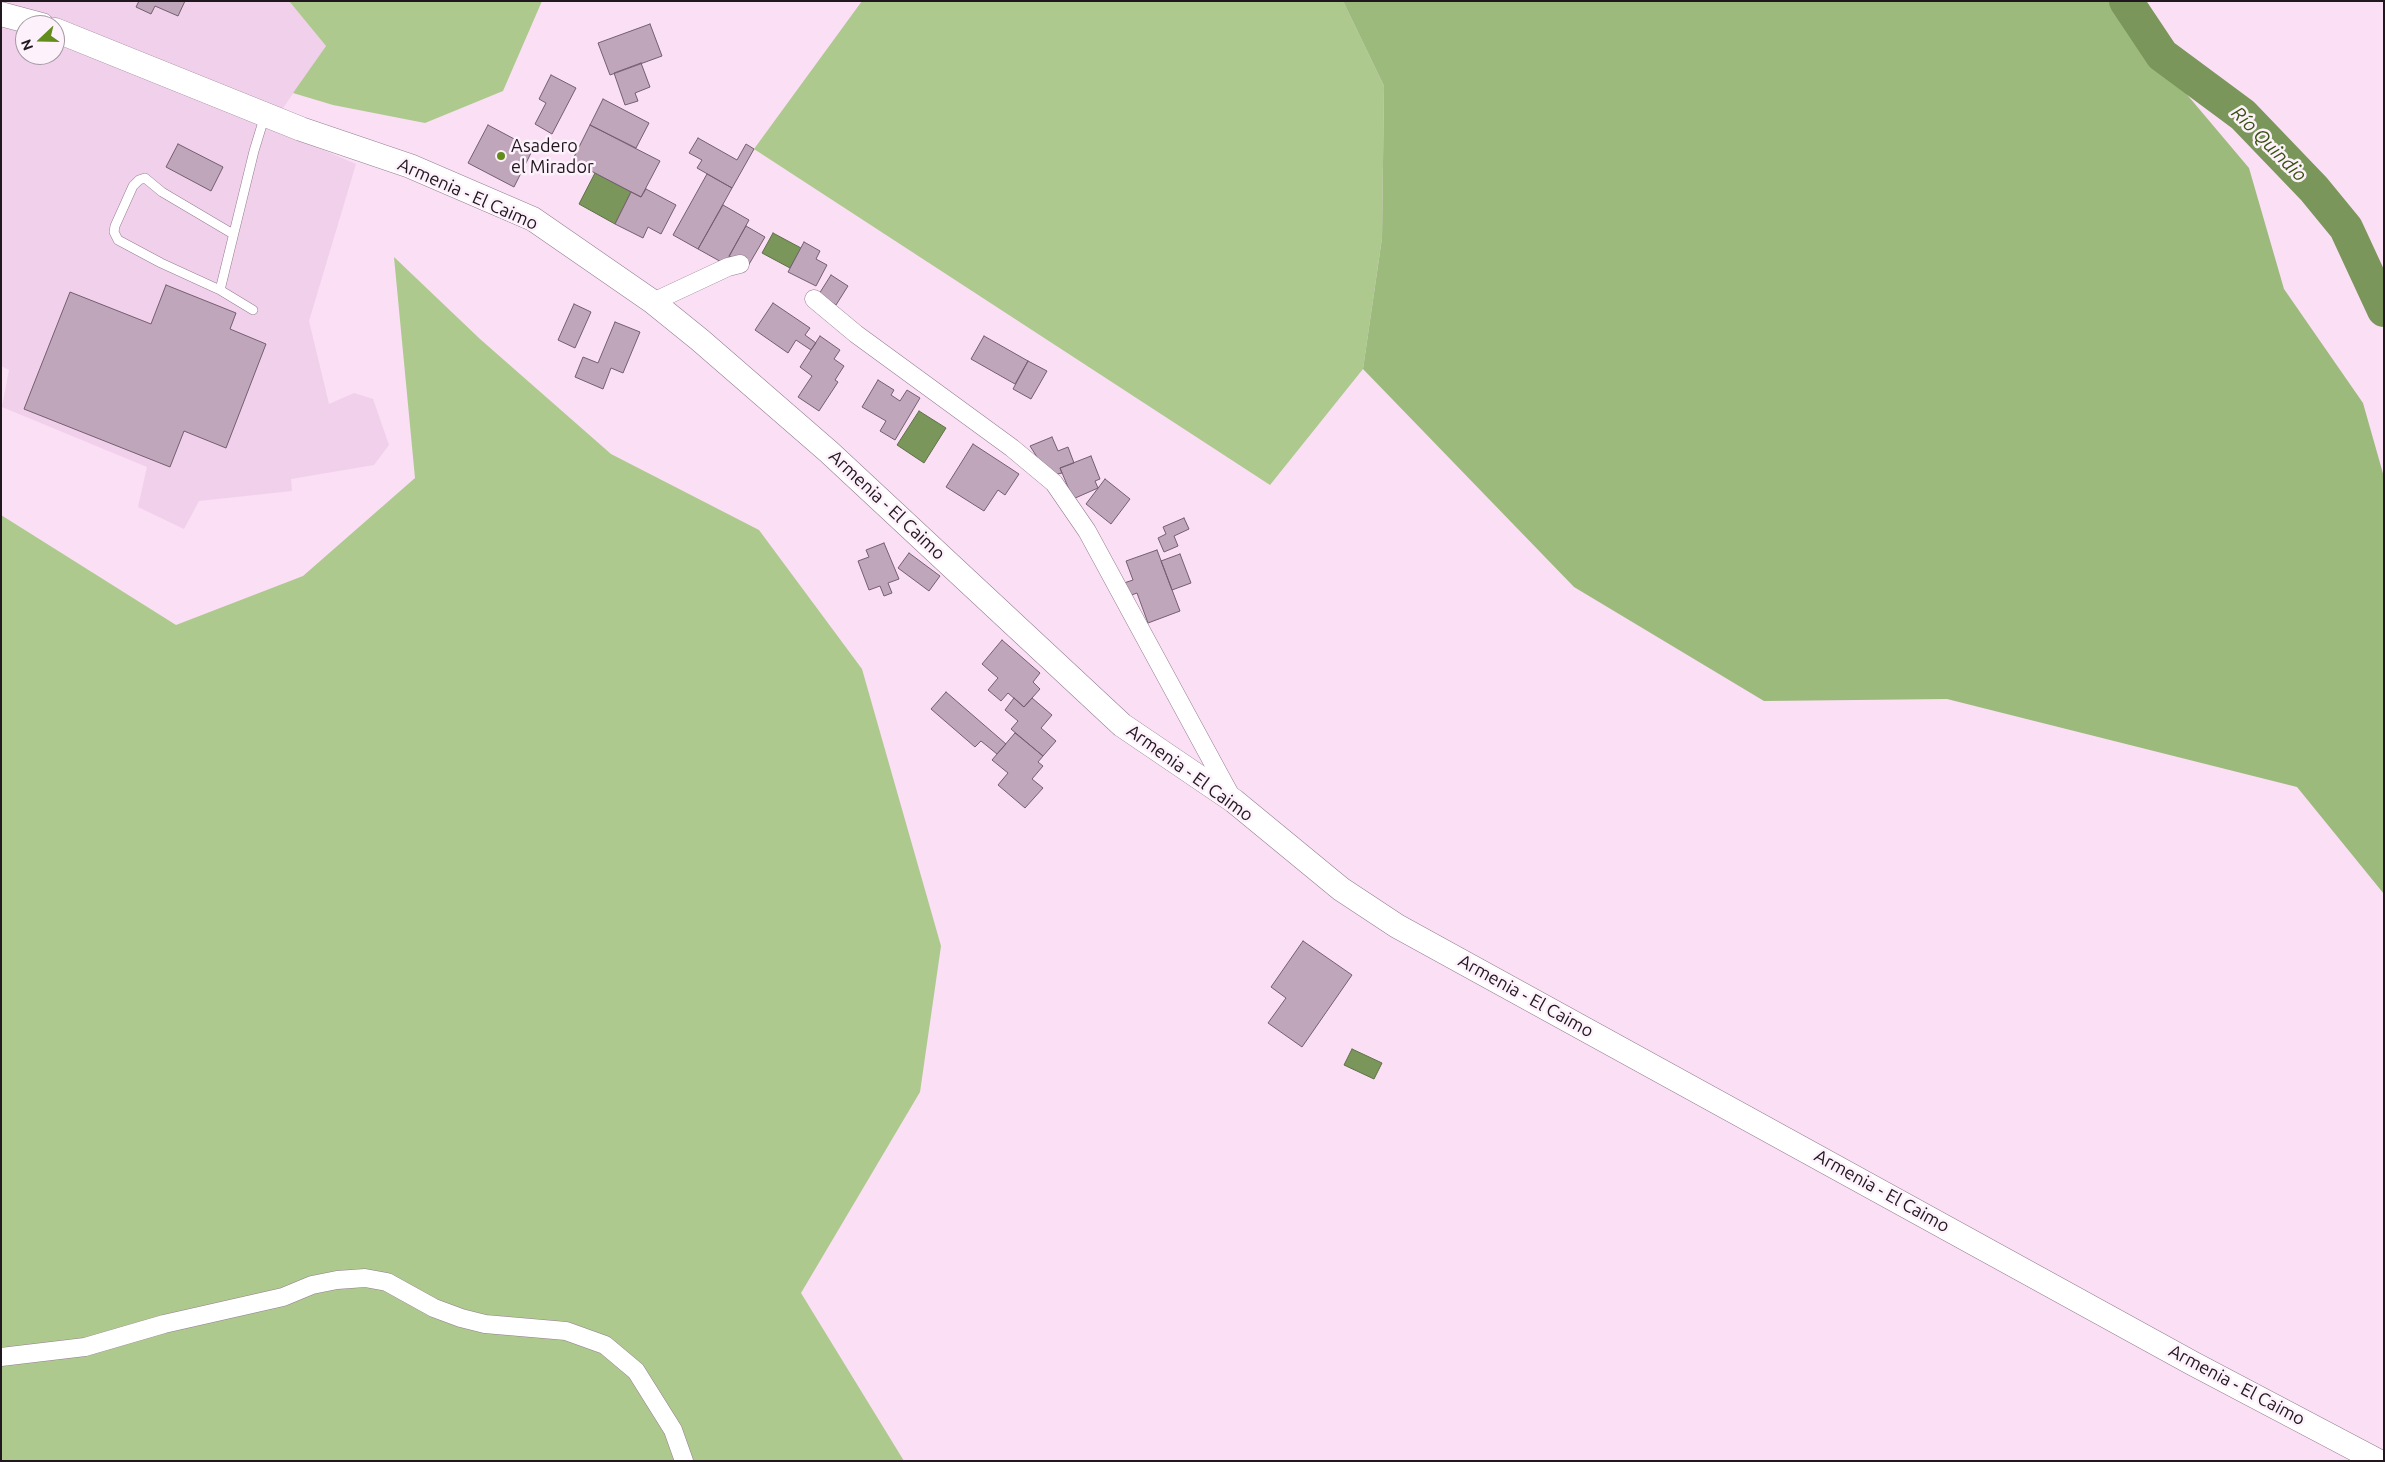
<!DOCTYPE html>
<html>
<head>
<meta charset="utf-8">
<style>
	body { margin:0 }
	#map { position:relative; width:2385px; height:1462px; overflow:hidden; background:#fadff5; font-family:Ubuntu,sans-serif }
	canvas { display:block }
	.frame { position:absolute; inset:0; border:2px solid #20171f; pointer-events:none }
	.north { position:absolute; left:15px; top:15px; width:50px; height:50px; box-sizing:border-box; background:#fdf2fb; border:1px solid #a59aa3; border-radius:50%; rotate:249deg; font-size:14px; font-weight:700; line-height:20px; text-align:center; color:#20171f }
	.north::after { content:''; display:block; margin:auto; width:18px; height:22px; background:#628d1d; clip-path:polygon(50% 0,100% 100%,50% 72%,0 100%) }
</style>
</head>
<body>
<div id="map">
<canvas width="2385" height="1462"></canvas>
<div class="frame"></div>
<div class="north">N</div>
</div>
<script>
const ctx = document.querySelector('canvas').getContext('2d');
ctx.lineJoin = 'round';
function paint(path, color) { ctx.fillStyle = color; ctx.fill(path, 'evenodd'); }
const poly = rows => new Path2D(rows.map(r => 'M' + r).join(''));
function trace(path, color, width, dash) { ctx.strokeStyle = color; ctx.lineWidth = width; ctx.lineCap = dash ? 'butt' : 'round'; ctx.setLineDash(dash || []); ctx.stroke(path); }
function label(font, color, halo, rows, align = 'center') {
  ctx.font = font + ' Ubuntu,sans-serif'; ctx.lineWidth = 5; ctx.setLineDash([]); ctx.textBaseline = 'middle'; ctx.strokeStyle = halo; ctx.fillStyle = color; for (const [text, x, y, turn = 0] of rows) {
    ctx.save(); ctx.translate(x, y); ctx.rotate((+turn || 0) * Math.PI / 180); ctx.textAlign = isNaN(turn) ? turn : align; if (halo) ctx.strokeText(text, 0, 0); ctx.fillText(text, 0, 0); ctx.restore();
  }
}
paint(poly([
	[1,1,289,1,326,46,281,111,272,128,356,164,309,321,329,404,354,393,373,399,389,445,374,465,291,479,292,491,199,501,184,529,138,507,147,467,2,407,9,370,1,366],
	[25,25,55,25,55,55,25,55]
]), '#f1d0eb');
paint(poly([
	[289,1,542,1,503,91,425,123,333,105,293,93,326,46],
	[862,1,1343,1,1384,86,1382,238,1363,369,1270,485,754,149],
	[394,257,480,339,611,454,759,530,862,669,941,946,920,1092,801,1293,904,1461,1,1461,1,515,176,625,303,576,415,478]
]), '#adc98d');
paint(poly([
	[1343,1,2108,1,2249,168,2284,289,2363,403,2384,477,2384,894,2297,787,1947,699,1764,701,1574,587,1363,369,1382,238,1384,86]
]), '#9dba7d');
const water = poly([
	[595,173,631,192,615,224,579,204,595,173],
	[773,233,801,248,790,268,762,253,773,233],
	[919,411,946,428,924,463,897,445,919,411],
	[1352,1049,1382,1063,1374,1079,1344,1065,1352,1049]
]);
paint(water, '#7a965a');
trace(water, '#5f7048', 1);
trace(poly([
	[2126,1,2162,55,2243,115,2314,189,2346,228,2384,310]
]), '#7a965a', 34);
const building = poly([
	[139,1,185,1,178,16,155,6,151,14,136,7,139,1],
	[650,24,662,56,610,75,598,43,650,24],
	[641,63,650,87,635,93,638,101,625,105,614,73,641,63],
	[551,75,576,88,552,134,535,124,546,103,539,99,551,75],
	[603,99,649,123,636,148,590,125,603,99],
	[488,125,533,149,514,187,468,163,488,125],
	[590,125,660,161,641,197,572,161,590,125],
	[698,138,737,160,746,144,754,149,732,188,697,168,702,160,689,153,698,138],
	[178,144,223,167,211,191,166,167,178,144],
	[707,174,732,188,698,249,673,235,707,174],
	[646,189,676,205,661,234,648,227,643,238,615,224,631,192,641,197,646,189],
	[723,205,749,220,725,264,698,249,723,205],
	[746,226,765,237,748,266,729,256,746,226],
	[804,242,820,251,816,259,827,265,816,286,788,272,804,242],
	[831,275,848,286,836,305,819,294,831,275],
	[166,285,236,313,230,329,266,344,226,448,184,431,170,467,24,409,70,292,151,324,166,285],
	[773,303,810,328,805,335,816,343,811,350,796,340,788,353,755,330,773,303],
	[574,304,591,312,575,348,558,340,574,304],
	[615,322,640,332,623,373,611,368,603,389,575,377,583,357,598,363,615,322],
	[820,336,840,350,834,359,844,366,835,380,838,382,819,411,798,397,812,376,800,367,820,336],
	[984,336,1028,361,1015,384,971,359,984,336],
	[1028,361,1047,371,1031,399,1013,389,1028,361],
	[878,380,894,390,891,395,900,401,907,390,920,398,895,440,880,431,886,421,862,407,878,380],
	[1052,437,1058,451,1068,447,1074,463,1060,468,1062,473,1049,476,1030,446,1052,437],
	[973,444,1019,474,1005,495,998,490,984,511,946,487,973,444],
	[1091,456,1100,479,1095,481,1098,488,1073,499,1060,468,1091,456],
	[1105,479,1130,499,1111,524,1086,504,1105,479],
	[1184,518,1189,529,1174,536,1178,546,1164,552,1158,538,1166,534,1163,527,1184,518],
	[884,543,899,579,888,583,892,593,884,596,880,586,869,590,858,561,869,557,866,550,884,543],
	[1157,550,1180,611,1148,623,1137,593,1129,596,1124,583,1133,580,1126,561,1157,550],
	[909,553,940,576,929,591,898,568,909,553],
	[1180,554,1191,583,1172,590,1161,561,1180,554],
	[1002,640,1040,673,1033,682,1040,689,1024,707,1008,693,1001,701,988,690,998,678,982,664,1002,640],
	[946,692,1006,744,997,754,981,741,975,747,931,709,946,692],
	[1014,698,1024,707,1032,698,1052,715,1041,728,1056,741,1043,756,1011,729,1018,721,1005,710,1014,698],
	[1015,733,1043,756,1038,762,1043,766,1032,779,1043,788,1025,808,998,785,1008,773,992,760,1015,733],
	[1303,941,1352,975,1302,1047,1268,1023,1286,998,1271,987,1303,941]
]);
paint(building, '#bfa6ba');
trace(building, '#745e70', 1);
const lane = poly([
	[220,290,161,263,118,240,114,232,115,226,133,186,139,180,145,178,162,192,233,234],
	[253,310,220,290,254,151,265,115]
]);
const street = poly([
	[814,299,856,334,1012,448,1054,483,1087,531,1232,798],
	[653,302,728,267,740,264],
	[1,1357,85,1347,164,1324,283,1297,312,1285,337,1280,365,1278,387,1282,434,1308,461,1318,485,1324,566,1331,605,1345,636,1371,673,1430,684,1461]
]);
const secondary = poly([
	[1,14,42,25],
	[55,30,301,129,410,166,533,219,653,302,700,340,829,452,1122,725,1234,801,1341,889,1397,926,2192,1363,2378,1461]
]);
trace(lane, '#957e91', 10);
trace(street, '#957e91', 19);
trace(secondary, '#957e91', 25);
trace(lane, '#fff', 9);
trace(street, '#fff', 18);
trace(secondary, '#fff', 24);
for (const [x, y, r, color] of [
	[501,156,5,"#628d1d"]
]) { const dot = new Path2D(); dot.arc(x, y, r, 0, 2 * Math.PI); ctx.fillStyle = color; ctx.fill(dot); trace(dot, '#fdf2fb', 2); }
label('18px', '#20171f', '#fdf2fb', [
	["Asadero",511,146],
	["el Mirador",511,167]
], 'left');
label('18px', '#20171f', '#fdf2fb', [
	["Armenia - El Caimo",468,194,24],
	["Armenia - El Caimo",887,505,43],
	["Armenia - El Caimo",1190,773,36],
	["Armenia - El Caimo",1526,996,29],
	["Armenia - El Caimo",1882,1191,29],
	["Armenia - El Caimo",2237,1385,28]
]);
label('italic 19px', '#37500e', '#fdf2fb', [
	["Río Quindio",2269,144,45]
]);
</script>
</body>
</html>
